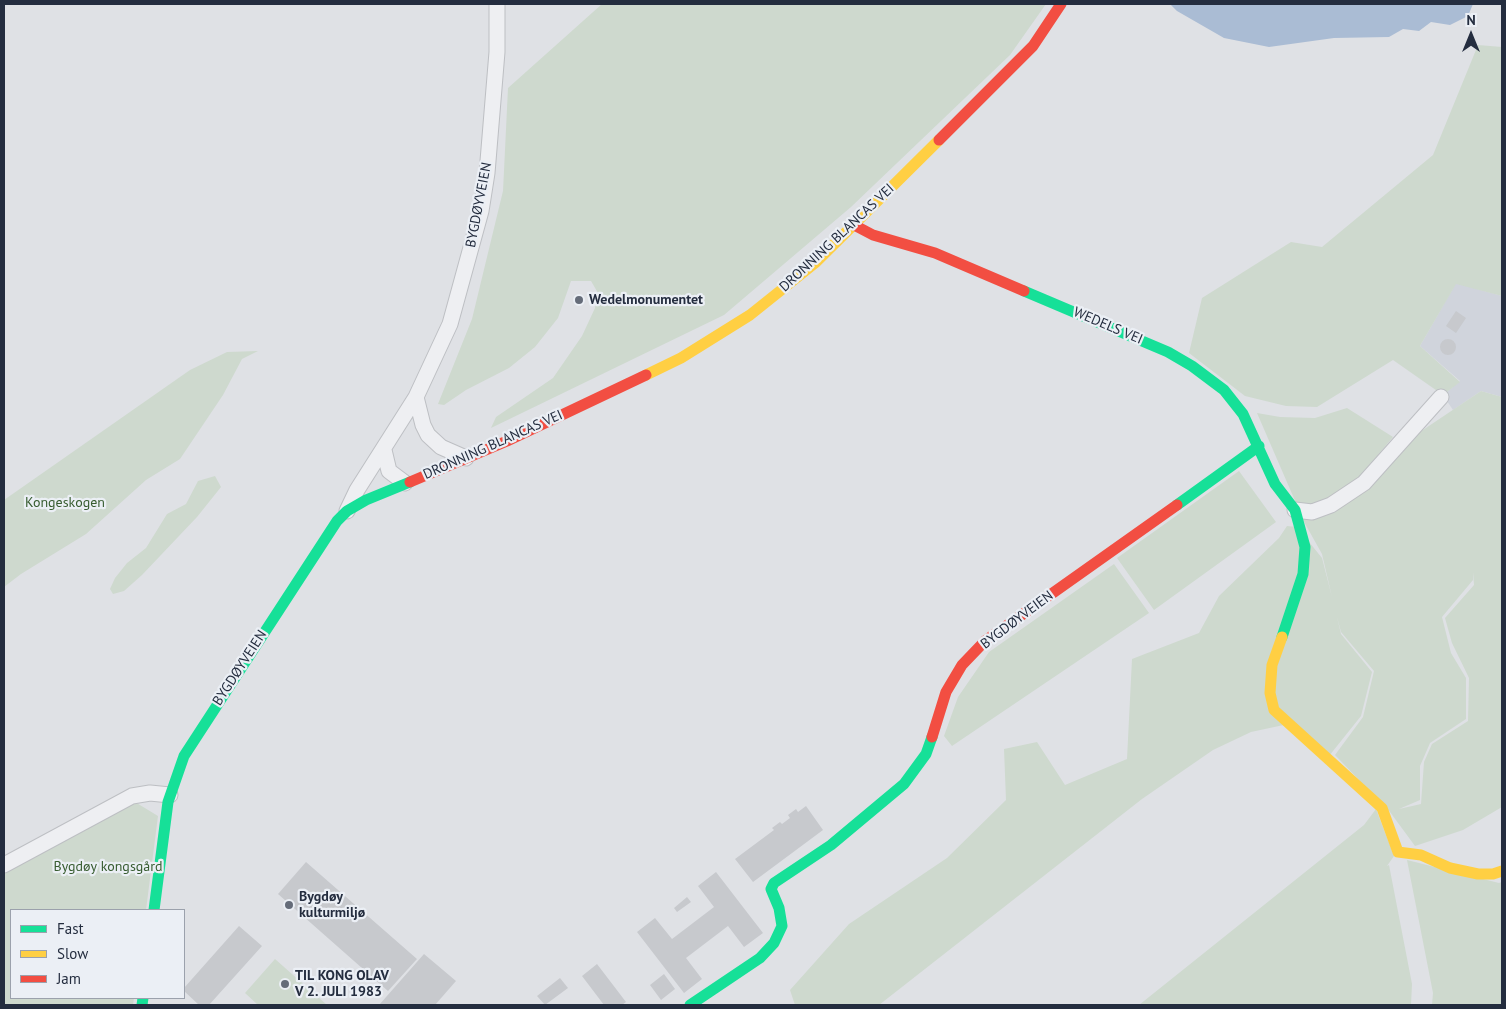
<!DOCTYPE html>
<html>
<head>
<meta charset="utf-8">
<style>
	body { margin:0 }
	#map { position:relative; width:1506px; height:1009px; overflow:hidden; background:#dfe1e5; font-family:"PT Sans",sans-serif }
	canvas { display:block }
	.frame { position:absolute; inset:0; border:5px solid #242d3f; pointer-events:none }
	.legend { position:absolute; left:10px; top:909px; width:175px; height:90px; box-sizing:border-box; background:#ebeff5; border:1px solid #9ba1ac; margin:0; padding:6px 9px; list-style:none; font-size:15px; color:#242d3f }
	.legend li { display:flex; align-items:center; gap:10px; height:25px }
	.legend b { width:25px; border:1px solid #9ba1ac }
	.north { position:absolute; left:1446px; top:10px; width:50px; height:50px; -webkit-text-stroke:4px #ebeff5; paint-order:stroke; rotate:0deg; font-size:14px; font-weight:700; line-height:20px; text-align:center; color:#242d3f }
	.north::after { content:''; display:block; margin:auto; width:18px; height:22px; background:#242d3f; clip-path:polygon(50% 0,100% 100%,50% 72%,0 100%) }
</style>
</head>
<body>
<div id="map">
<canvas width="1506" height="1009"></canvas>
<div class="frame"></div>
<ul class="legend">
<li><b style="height:6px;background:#16e098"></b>Fast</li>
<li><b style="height:6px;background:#ffcf43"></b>Slow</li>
<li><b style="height:6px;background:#f24e42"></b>Jam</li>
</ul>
<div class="north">N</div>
</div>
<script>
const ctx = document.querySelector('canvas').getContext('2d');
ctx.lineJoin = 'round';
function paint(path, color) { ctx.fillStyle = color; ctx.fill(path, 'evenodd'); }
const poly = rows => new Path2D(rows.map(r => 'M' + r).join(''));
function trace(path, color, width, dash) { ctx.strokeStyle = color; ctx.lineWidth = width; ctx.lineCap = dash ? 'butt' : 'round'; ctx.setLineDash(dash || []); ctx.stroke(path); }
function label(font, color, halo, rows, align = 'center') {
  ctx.font = font + ' "PT Sans",sans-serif'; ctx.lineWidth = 4.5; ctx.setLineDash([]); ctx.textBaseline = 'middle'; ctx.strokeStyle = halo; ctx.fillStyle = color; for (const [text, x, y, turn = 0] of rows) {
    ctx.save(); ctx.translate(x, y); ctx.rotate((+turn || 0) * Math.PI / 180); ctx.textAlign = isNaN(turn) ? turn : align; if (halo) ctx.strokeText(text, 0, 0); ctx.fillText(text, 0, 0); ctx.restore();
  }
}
paint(poly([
	[1456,283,1502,296,1502,397,1481,391,1453,410,1443,395,1460,381,1420,346]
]), '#d0d4dc');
paint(poly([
	[602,4,1046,4,1010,55,851,207,724,315,491,428,496,417,553,378,582,336,595,308,598,293,591,281,571,281,558,318,535,347,509,368,466,390,444,405,438,404,472,319,503,191,508,88],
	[1478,45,1502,47,1502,296,1456,284,1420,346,1460,382,1443,395,1393,360,1317,407,1286,406,1245,396,1189,353,1202,298,1291,242,1322,247,1433,155],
	[258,351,242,359,223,395,180,459,146,480,86,534,21,574,4,587,4,500,190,370,227,352],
	[1481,391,1502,397,1502,807,1463,830,1415,846,1390,812,1335,755,1363,717,1374,671,1341,632,1337,617,1341,634,1372,672,1361,716,1329,756,1293,723,1251,732,1213,750,1142,799,879,1005,795,1005,790,990,849,924,947,858,1006,800,1004,749,1037,742,1065,785,1127,759,1132,659,1199,633,1219,596,1279,538,1287,526,1297,527,1322,558,1332,597,1322,554,1303,520,1411,438],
	[1473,572,1474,585,1445,618,1452,643,1469,678,1468,721,1432,744,1424,762,1421,804,1399,809,1420,800,1420,766,1430,743,1466,719,1466,678,1451,653,1442,617,1473,580],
	[1347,408,1393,437,1357,480,1323,501,1306,506,1296,503,1257,413,1280,417,1315,418],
	[1239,471,1276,522,1154,610,1117,558],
	[215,476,221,487,197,517,142,575,124,591,113,594,110,589,115,578,127,563,146,548,167,514,186,504,198,481],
	[1114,564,1149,613,952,746,944,736,958,697,989,652],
	[135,802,158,816,146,910,11,910,11,998,134,998,133,1005,4,1005,4,874],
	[1376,809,1394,856,1387,866,1389,865,1412,984,1411,1005,1139,1005,1364,825],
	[1407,860,1499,883,1502,882,1502,1005,1432,1005,1433,993],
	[275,959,327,1005,258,1005,245,993]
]), '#ced9ce');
paint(poly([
	[1170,4,1473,4,1468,16,1450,25,1431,22,1419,31,1403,29,1389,37,1334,38,1269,47,1224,38,1177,11]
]), '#aabcd4');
paint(poly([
	[1456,311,1466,318,1456,333,1446,326],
	'1440 347a8 8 0 1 1 16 0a8 8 0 1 1-16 0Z',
	[806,806,823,830,753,882,735,859,774,830,772,828,780,822,782,824,790,818,788,815,796,809,798,812],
	[306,862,417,959,388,991,278,894],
	[716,872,763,933,744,947,728,926,686,958,702,979,684,993,637,932,655,918,672,939,714,907,698,886],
	[687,897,691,902,677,912,674,908],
	[239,926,262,946,209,1005,199,1005,184,991,184,988],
	[424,954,456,981,435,1005,379,1005],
	[597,964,626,1002,622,1005,604,1005,582,976],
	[664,974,675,989,661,1000,650,985],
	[560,978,568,988,545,1005,537,996]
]), '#c7c9cd');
const street = poly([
	[416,397,423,425,428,435,441,447,466,458],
	[384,450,389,471,405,483],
	[1295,510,1312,512,1331,505,1364,483,1441,397],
	[347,511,357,490,416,397,450,324,481,211,487,173,497,52,497,4],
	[4,865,132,796,150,793,170,795]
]);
trace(street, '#bdbfc3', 17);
trace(street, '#eeeff2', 15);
trace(poly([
	[1024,291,1168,352,1192,366,1224,390,1243,414,1275,484,1295,510,1305,547,1303,574,1282,637],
	[1177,505,1259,446],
	[154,910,168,802,184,756,337,521,347,511,366,500,410,482],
	[142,1005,143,998],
	[690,1005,760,958,774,943,782,926,779,908,771,889,774,883,831,845,904,784,926,754,932,737]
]), '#16e098', 11);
trace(poly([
	[646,375,681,358,750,315,815,263,939,140],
	[1282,637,1272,665,1270,693,1274,710,1382,808,1398,852,1421,855,1450,868,1478,874,1493,874,1502,871]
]), '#ffcf43', 11);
trace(poly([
	[939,140,1033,46,1061,4],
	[854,225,873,235,935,253,1024,291],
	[410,482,507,441,646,375],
	[932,737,946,692,962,665,985,641,1177,505]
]), '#f24e42', 11);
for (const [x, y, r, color] of [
	[579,300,5,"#656c79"],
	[289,905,5,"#656c79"],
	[285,984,5,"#656c79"]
]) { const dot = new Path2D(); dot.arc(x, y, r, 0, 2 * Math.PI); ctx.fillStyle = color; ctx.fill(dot); trace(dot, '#ebeff5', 2); }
label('14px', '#242d3f', '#ebeff5', [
	["BYGDØYVEIEN",479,205,-79],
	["DRONNING BLANCAS VEI",837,238,-43],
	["WEDELS VEI",1108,326,23],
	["DRONNING BLANCAS VEI",493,445,-24],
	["BYGDØYVEIEN",1017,620,-37],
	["BYGDØYVEIEN",240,668,-57]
]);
label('bold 14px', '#242d3f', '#ebeff5', [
	["Wedelmonumentet",589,300],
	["Bygdøy",299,897],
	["kulturmiljø",299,913],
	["TIL KONG OLAV",295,976],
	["V 2. JULI 1983",295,992]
], 'left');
label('14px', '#375c30', '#ebeff5', [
	["Kongeskogen",65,503],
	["Bygdøy kongsgård",108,867]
]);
</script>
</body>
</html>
